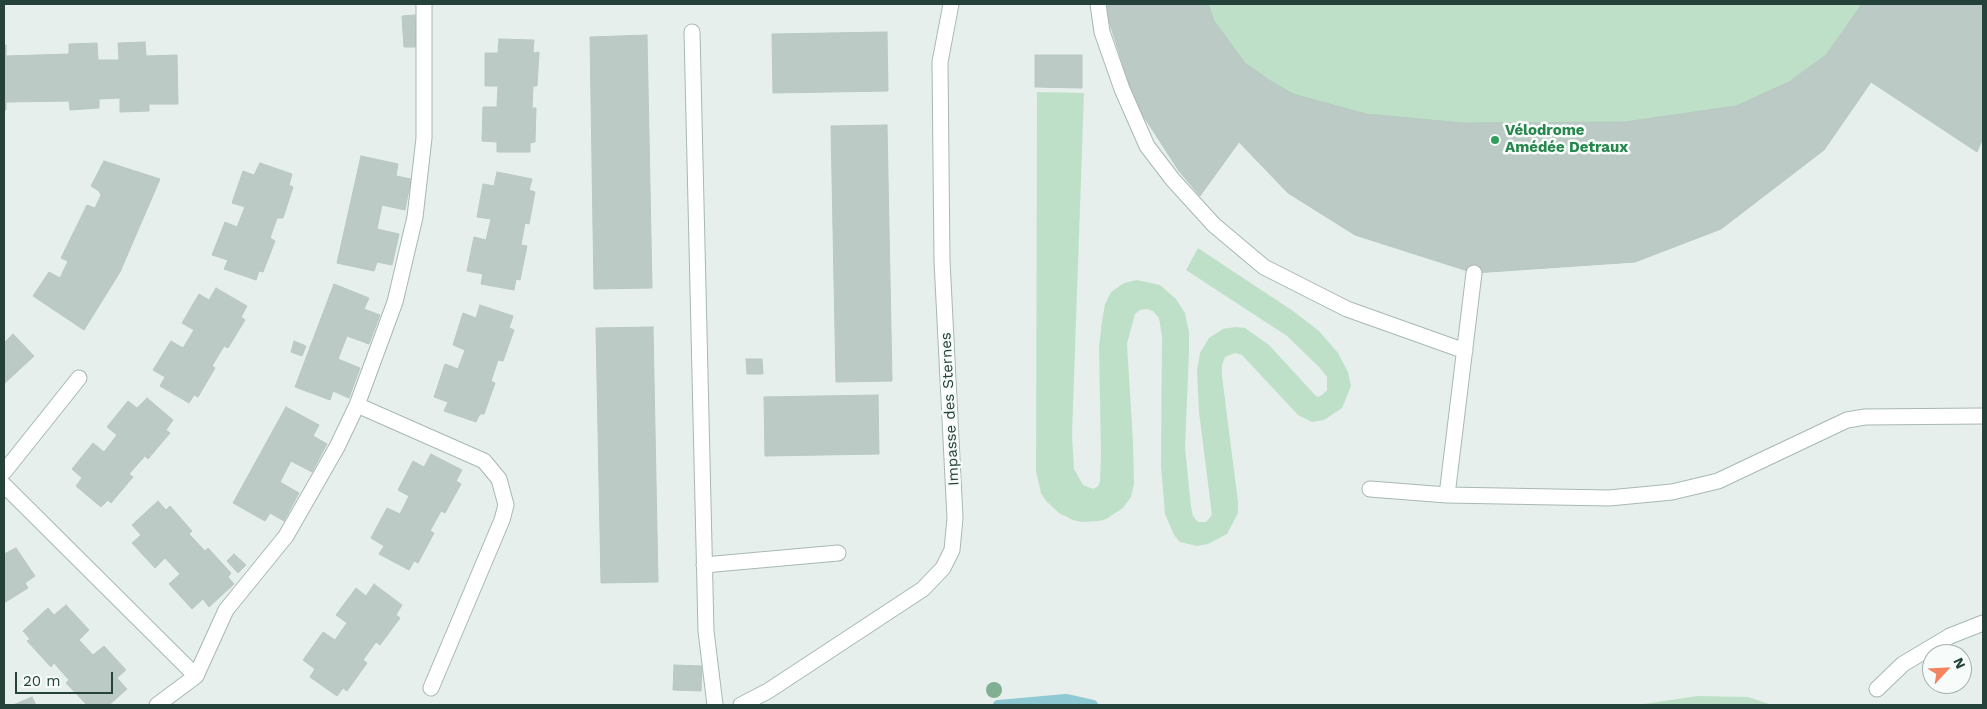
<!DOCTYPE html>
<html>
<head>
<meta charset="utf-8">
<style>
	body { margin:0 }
	#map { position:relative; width:1987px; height:709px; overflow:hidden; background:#e6efeb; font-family:"Work Sans",sans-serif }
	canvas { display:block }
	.frame { position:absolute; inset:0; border:5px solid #24423a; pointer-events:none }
	.north { position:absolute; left:1922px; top:644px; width:50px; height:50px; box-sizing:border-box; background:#f7fbf9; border:1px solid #a3b1ad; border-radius:50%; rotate:65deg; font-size:14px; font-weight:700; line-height:20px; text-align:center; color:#24423a }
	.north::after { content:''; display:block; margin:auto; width:18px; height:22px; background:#f4845f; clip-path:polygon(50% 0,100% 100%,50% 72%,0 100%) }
	.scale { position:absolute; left:15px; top:672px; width:98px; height:22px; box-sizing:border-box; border:2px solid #24423a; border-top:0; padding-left:6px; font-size:15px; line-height:18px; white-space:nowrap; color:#24423a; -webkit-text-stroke:4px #f7fbf9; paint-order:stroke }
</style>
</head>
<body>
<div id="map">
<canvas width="1987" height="709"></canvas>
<div class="frame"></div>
<div class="north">N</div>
<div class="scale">20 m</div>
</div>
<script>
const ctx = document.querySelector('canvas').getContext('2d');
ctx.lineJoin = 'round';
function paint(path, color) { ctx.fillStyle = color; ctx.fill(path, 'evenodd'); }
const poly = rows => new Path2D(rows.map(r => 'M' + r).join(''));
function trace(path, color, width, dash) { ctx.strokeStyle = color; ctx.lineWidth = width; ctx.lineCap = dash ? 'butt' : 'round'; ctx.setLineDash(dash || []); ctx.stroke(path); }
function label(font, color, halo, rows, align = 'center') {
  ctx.font = font + ' "Work Sans",sans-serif'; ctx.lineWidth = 5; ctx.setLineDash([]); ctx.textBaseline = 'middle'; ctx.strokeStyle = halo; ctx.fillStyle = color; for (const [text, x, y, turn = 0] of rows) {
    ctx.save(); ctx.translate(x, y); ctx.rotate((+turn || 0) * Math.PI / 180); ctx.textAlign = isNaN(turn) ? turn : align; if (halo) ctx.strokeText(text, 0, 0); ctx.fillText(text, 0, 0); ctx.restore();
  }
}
paint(poly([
	[1107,4,1983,4,1983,138,1977,152,1871,82,1824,150,1721,229,1635,262,1474,273,1355,235,1288,193,1239,142,1200,196,1179,171,1135,103,1109,21],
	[1037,92,1084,93,1072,435,1074,469,1083,485,1093,489,1098,486,1100,482,1101,454,1099,347,1102,321,1105,304,1111,292,1124,283,1137,280,1160,285,1176,299,1185,313,1189,332,1189,351,1185,448,1191,507,1193,516,1198,522,1206,522,1212,515,1199,412,1197,371,1200,353,1209,338,1223,329,1235,327,1245,328,1269,345,1315,395,1318,397,1322,395,1327,390,1327,377,1321,369,1287,336,1186,270,1198,248,1293,311,1319,331,1338,353,1348,372,1351,386,1342,408,1324,420,1312,422,1298,415,1242,355,1235,353,1225,357,1222,365,1222,376,1238,502,1238,513,1227,534,1208,544,1197,546,1180,542,1174,535,1165,514,1161,466,1162,337,1159,318,1153,311,1147,309,1140,310,1135,314,1127,344,1133,442,1134,484,1131,497,1123,508,1106,519,1099,521,1081,522,1073,520,1059,513,1046,501,1041,493,1036,471],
	[1698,696,1748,697,1772,705,1637,705]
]), '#bfe0c8');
trace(poly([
	[998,705,1066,699,1093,705]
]), '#8ec9d4', 10);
const building = poly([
	[1107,4,1208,4,1214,21,1245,63,1269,80,1293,94,1366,114,1463,123,1625,122,1736,106,1789,82,1826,55,1860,7,1861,4,1983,4,1983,138,1977,152,1871,82,1824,150,1721,229,1635,262,1474,273,1355,235,1288,193,1239,142,1200,196,1179,171,1135,103,1109,21,1107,4],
	[415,15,417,47,404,47,402,16,415,15],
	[887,32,888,91,773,93,772,34,887,32],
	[647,35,652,288,594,289,590,37,647,35],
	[499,39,534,40,533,53,539,52,537,86,533,86,532,108,536,108,535,142,530,143,530,152,497,152,497,142,482,141,483,107,497,107,498,86,485,86,485,53,498,53,499,39],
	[145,42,146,56,177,55,178,104,149,104,149,111,120,112,120,98,99,99,99,108,70,110,69,101,6,102,6,110,4,110,4,45,6,45,6,56,69,54,69,44,97,43,98,60,119,60,118,43,145,42],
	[1035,55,1082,55,1082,88,1035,87,1035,55],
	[887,125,892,381,836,382,831,126,887,125],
	[361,156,398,164,396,176,411,179,405,210,382,205,377,229,399,234,392,265,377,262,374,271,337,263,361,156],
	[104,161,160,179,120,272,84,330,33,296,49,272,60,278,68,261,61,258,87,205,95,208,101,195,99,191,91,186,104,161],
	[260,163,292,174,289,185,293,187,283,218,277,218,270,238,275,241,263,272,259,271,256,280,224,269,228,260,212,255,225,222,237,227,245,207,232,203,243,171,254,175,260,163],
	[497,172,532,179,529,190,535,192,529,224,525,223,521,245,527,246,520,280,516,279,514,290,481,284,483,274,467,271,474,237,486,240,491,219,477,217,483,184,494,186,497,172],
	[334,284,369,298,364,309,380,315,369,344,347,336,338,359,360,368,349,398,333,391,330,400,295,387,334,284],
	[216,288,247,306,241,317,245,320,228,348,224,346,212,366,215,368,198,397,194,395,189,403,160,386,165,377,153,370,171,341,183,348,194,330,182,323,199,294,209,300,216,288],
	[480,305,513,316,509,328,514,330,503,361,498,360,491,381,495,383,484,414,480,414,476,422,444,411,448,402,434,397,445,364,458,369,465,350,453,345,463,313,476,318,480,305],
	[653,327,658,582,601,583,596,328,653,327],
	[13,334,34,356,4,384,4,341,5,342,13,334],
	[294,341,306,346,302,356,291,352,294,341],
	[746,359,762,359,763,374,747,374,746,359],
	[878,395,879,454,765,456,764,397,878,395],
	[147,398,173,420,166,430,170,433,148,459,145,456,129,474,133,477,111,503,108,500,101,507,76,486,82,478,72,469,93,443,104,452,117,435,107,427,128,401,137,408,147,398],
	[286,407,319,425,313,436,327,444,312,472,291,461,280,482,299,493,284,521,270,513,265,521,233,503,286,407],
	[431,454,462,470,456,481,461,484,445,513,441,511,430,531,434,533,418,563,414,561,409,570,379,554,384,546,371,538,387,508,400,514,409,496,398,490,413,461,424,467,431,454],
	[158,501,166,510,170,506,192,531,189,534,205,551,208,548,231,573,228,577,234,584,209,607,203,599,192,609,169,584,180,574,165,558,155,568,132,543,141,535,132,525,158,501],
	[16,548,35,576,25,583,28,588,4,603,4,554,16,548],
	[234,554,246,565,238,573,227,561,234,554],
	[374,584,402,605,396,615,400,618,380,645,376,642,363,660,367,663,347,691,343,688,337,696,310,677,315,669,303,660,323,632,335,640,347,623,336,615,356,588,366,596,374,584],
	[66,605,89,630,79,640,93,655,104,646,126,670,117,678,127,689,109,705,94,705,93,704,87,705,66,683,69,680,54,663,51,667,27,641,30,639,23,631,48,608,54,615,66,605],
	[674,665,702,666,701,691,673,690,674,665],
	[32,697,36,705,13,705,32,697]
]);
paint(building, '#bbcac4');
trace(building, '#b8c9c2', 1);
const lane = poly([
	[1098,4,1102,32,1122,89,1147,146,1173,180,1214,225,1264,267,1347,309,1465,351],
	[692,32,706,631,715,705],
	[357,405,484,461,499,479,506,505,502,520,431,688],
	[4,472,79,378],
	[4,485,196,676],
	[1370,489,1447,495,1609,498,1672,492,1718,481,1847,420,1865,417,1983,416],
	[1447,495,1474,273],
	[704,565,838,553],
	[1877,689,1903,664,1950,636,1983,623],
	[157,705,196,676,226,610,286,536,337,447,357,405,395,302,415,217,424,138,424,4]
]);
const street = poly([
	[741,705,768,691,923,589,943,568,952,550,955,518,942,261,940,62,951,4]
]);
trace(lane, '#a8b8b2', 17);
trace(street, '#a8b8b2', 17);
trace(lane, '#fff', 15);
trace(street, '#fff', 15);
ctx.fillStyle = '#80af93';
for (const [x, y] of [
	[994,690]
]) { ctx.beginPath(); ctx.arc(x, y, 8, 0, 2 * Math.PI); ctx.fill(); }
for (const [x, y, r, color] of [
	[1495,140,5,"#2e9e5b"]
]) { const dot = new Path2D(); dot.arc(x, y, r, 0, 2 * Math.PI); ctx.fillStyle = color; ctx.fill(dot); trace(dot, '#f7fbf9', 2); }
label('bold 15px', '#27864d', '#f7fbf9', [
	["Vélodrome",1505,131],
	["Amédée Detraux",1505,148]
], 'left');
label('15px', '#24423a', '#f7fbf9', [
	["Impasse des Sternes",950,409,-93]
]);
</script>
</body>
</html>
